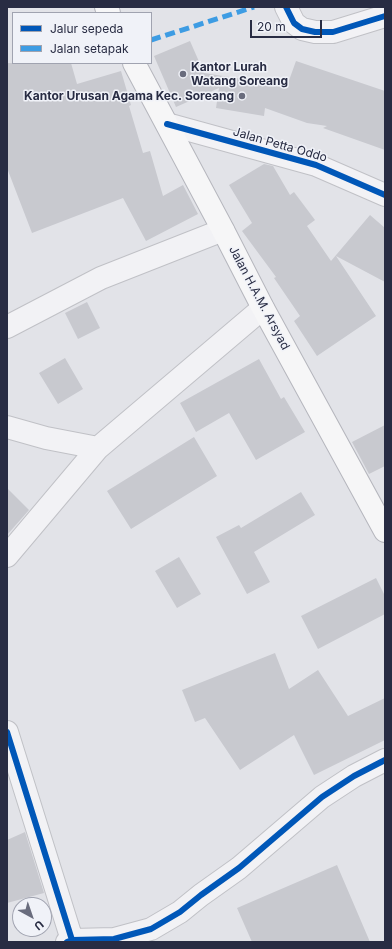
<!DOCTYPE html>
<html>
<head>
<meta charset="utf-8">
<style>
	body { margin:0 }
	#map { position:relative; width:392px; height:949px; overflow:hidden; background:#e2e3e8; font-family:Inter,sans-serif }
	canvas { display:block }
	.frame { position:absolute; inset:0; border:8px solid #282c43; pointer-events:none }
	.legend { position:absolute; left:12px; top:12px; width:140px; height:52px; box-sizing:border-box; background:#f0f2f8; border:1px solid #a0a3b0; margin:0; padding:5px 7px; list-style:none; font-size:12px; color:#282c43 }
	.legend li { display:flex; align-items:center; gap:8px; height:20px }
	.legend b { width:20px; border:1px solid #a0a3b0 }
	.north { position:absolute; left:12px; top:897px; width:40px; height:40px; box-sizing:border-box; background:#f0f2f8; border:1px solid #a0a3b0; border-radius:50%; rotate:140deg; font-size:11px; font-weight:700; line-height:16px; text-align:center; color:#282c43 }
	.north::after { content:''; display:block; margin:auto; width:14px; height:18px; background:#696c7d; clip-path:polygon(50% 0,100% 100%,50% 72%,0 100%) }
	.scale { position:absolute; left:250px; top:20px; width:72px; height:18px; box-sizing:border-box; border:2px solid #282c43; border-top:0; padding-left:5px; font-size:12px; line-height:14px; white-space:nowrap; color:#282c43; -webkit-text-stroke:3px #f0f2f8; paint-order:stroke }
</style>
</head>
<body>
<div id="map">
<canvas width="392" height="949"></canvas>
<div class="frame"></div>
<ul class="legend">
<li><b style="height:5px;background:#0057b8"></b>Jalur sepeda</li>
<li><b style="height:5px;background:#3d9ce3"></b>Jalan setapak</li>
</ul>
<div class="north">U</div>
<div class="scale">20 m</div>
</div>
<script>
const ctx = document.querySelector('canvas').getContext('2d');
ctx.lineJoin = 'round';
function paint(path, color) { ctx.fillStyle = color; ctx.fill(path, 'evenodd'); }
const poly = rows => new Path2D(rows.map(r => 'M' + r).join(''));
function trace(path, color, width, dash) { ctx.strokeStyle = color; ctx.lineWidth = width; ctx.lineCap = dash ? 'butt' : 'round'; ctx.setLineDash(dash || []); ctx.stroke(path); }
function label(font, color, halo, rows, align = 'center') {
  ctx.font = font + ' Inter,sans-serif'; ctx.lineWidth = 3; ctx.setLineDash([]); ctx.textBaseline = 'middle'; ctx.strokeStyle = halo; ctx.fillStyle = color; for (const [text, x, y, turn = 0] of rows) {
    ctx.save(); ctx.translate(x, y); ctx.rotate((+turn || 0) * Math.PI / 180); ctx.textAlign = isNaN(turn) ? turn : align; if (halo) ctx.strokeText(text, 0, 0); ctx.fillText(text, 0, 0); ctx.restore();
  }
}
paint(poly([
	[190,41,204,73,287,86,296,61,385,91,385,150,323,128,327,126,307,123,265,108,264,116,216,108,219,88,176,107,154,56],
	[7,63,71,63,77,84,121,71,131,105,129,106,143,153,150,151,163,196,183,185,198,214,146,241,123,198,32,233,7,168],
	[264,164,273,166,290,195,294,192,315,220,307,226,331,261,370,215,385,228,385,282,336,256,376,316,317,356,294,321,300,316,274,278,276,277,242,231,252,223,229,185],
	[87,302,100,328,78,339,65,313],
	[65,358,83,389,58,404,39,373],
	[259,359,281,399,284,397,305,432,256,460,229,413,196,432,180,403],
	[385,425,385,466,369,474,352,442],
	[194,437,217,476,131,529,107,491],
	[7,488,29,510,7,535],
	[301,492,315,515,254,552,270,582,247,594,216,537,239,525,241,528],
	[179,557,201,594,177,608,155,571],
	[376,578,385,596,385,614,318,649,301,616],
	[275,653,289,689,318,670,348,716,385,698,385,740,314,775,294,735,240,770,205,718,195,722,182,690],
	[25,832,44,893,7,903,7,840],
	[337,865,370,942,252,942,237,908]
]), '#c8c9cf');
const minor = poly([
	[286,7,294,23,302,29,315,32,333,32,385,16],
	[167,124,316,165,385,195],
	[7,327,101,278,223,230],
	[7,427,46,438,98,448],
	[7,556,98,448,263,308],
	[7,732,72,940],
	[67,942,72,940,114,939,151,929,180,912,201,895,239,868,322,797,354,776,385,760]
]);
const highway = poly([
	[106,7,109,13],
	[134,63,223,230,263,308,385,531]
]);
trace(minor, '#c0c1c6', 24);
trace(highway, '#b5b6bd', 24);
trace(minor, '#f2f2f5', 22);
trace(highway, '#f6f6f7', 22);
trace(poly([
	[151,40,254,7]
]), '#3d9ce3', 5, [10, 5]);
trace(poly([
	[286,7,294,23,302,29,315,32,333,32,385,16],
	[167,124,316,165,385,195],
	[7,732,72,940],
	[67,942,72,940,114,939,151,929,180,912,201,895,239,868,322,797,354,776,385,760]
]), '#0057b8', 6);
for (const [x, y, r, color] of [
	[183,74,4,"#696c7d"],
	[242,96,4,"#696c7d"]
]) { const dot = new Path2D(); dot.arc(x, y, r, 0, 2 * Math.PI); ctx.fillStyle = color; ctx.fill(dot); trace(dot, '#f0f2f8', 1.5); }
label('bold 12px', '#282c43', '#f0f2f8', [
	["Kantor Lurah",191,67],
	["Watang Soreang",191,81],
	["Kantor Urusan Agama Kec. Soreang",234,96,"right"]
], 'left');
label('12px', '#282c43', '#f0f2f8', [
	["Jalan Petta Oddo",280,145,16],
	["Jalan H.A.M. Arsyad",259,298,62]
]);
</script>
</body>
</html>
